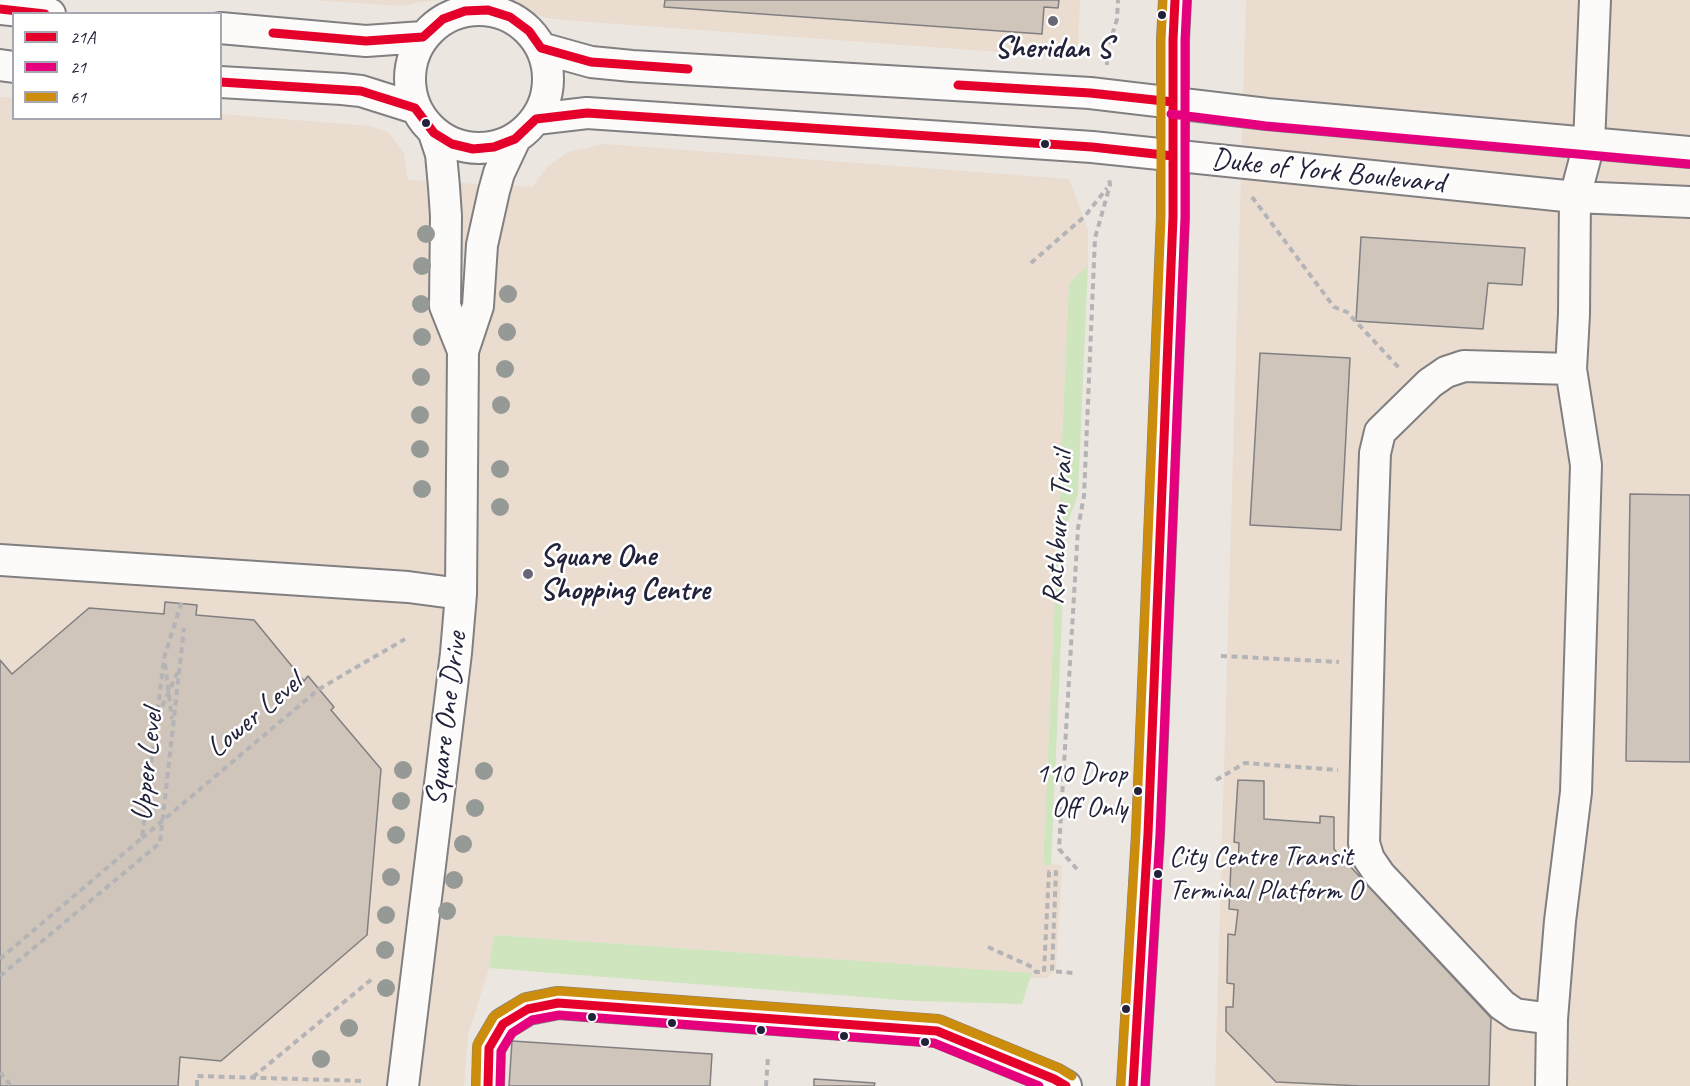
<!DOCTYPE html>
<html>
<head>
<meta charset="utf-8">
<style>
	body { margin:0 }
	#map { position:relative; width:1690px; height:1086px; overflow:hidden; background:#ece6e0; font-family:Caveat,sans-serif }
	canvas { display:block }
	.legend { position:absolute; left:12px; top:12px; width:210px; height:108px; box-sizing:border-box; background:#fff; border:2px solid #a7a7b1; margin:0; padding:8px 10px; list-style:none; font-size:18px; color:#22223b }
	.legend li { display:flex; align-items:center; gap:12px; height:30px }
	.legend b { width:30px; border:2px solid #a7a7b1 }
</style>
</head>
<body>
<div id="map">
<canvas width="1690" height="1086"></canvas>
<ul class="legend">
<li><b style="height:8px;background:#e4002b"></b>21A</li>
<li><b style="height:8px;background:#e5007d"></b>21</li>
<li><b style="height:8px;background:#cc8c0c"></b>61</li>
</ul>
</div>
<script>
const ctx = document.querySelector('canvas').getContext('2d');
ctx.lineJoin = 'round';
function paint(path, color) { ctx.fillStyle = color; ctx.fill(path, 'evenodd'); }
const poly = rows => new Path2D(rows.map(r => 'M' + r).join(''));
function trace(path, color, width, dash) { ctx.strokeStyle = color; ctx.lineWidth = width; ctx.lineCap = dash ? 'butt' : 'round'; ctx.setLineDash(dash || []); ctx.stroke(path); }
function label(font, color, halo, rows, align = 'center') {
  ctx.font = font + ' Caveat,sans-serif'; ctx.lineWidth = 5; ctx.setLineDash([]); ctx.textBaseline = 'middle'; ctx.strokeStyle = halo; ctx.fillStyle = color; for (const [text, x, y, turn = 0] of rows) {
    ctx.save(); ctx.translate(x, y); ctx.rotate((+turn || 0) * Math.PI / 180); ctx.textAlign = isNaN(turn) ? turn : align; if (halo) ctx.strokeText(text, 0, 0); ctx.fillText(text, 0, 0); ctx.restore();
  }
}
paint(poly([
	[312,0,441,0,420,2,402,6],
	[490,0,1080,0,1078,51,1067,57,564,20,546,18],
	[1246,0,1690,0,1690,1086,1215,1086],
	[0,97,13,98,14,118,220,118,221,114,370,126,389,133,404,153,408,180,532,187,547,167,568,152,605,144,1069,179,1088,230,1088,265,1069,283,1043,864,1062,865,1056,969,1047,978,1031,978,1031,973,494,935,489,968,468,1035,464,1086,0,1086]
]), '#eadcce');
paint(poly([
	[1088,265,1078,495,1066,527,1051,865,1043,865,1069,283],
	[494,935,1032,973,1022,1004,913,1001,489,968]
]), '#cfe5be');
const building = poly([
	[665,0,1059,0,1058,8,1044,7,1042,34,664,7,665,0],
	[1361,237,1525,248,1522,285,1488,283,1483,329,1356,321,1361,237],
	[1260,353,1350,358,1341,530,1250,525,1260,353],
	[1630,494,1690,495,1690,762,1626,761,1630,494],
	[165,602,197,605,196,615,254,620,304,681,308,676,334,707,331,710,381,769,367,935,221,1061,180,1057,178,1086,0,1086,0,660,12,674,89,608,164,614,165,602],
	[1238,780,1264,781,1264,819,1320,823,1320,816,1334,817,1334,849,1491,1018,1489,1086,1361,1086,1276,1082,1226,1031,1226,1007,1233,1007,1234,984,1227,983,1228,934,1235,935,1238,910,1229,909,1231,864,1238,865,1239,843,1234,842,1238,780],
	[512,1041,712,1054,710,1086,509,1086,512,1041],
	[814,1079,875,1083,874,1086,814,1086,814,1079]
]);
paint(building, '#cfc5bb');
trace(building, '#817f81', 1.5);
const minor = poly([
	[0,9,50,14],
	'410 79a69 69 0 1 1 138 0a69 69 0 1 1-138 0Z',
	[220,28,366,41,423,37],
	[541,48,591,62,632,66,1090,93,1267,114,1690,152],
	[0,65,14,67],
	[220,82,342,89,361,91,415,108],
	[536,119,587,113,1092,147,1575,197,1690,202],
	[434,133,441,154,444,187,446,216,445,306,463,351],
	[0,560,408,587,461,594],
	[1552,1019,1515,1014,1502,1005,1380,875,1369,859,1364,843,1370,599,1375,453,1380,432,1430,383,1446,372,1464,366,1571,369],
	[403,1086,456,653,461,594,463,351,478,306,482,245,494,191,499,173,515,139],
	[488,1086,489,1048,503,1024,528,1009,558,1003,937,1031,1054,1079,1066,1086],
	[1133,1086,1148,834,1173,217,1173,40,1175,0],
	[1551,1086,1552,1019,1560,921,1576,792,1586,465,1571,369,1574,314,1575,197,1589,144,1595,0]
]);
trace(minor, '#817f81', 34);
trace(poly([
	[1107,65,1107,53,1117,19,1118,0],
	[1252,197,1334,307,1347,312,1401,370],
	[1031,263,1085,216,1107,188],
	[1221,656,1339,662],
	[165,664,172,719],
	[158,716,178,671],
	[1216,780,1245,763,1338,770],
	[142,838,319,689,405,639],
	[1077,869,1059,849,1078,528,1084,496,1095,238,1110,185,1109,178],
	[988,947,1032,967,1036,972,1044,972,1049,872,1056,872,1052,971,1073,973],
	[0,959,142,838,164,658,182,601],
	[0,976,160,843,184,628],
	[0,1072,11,1086],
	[253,1077,372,979],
	[197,1086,197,1076,363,1081],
	[766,1086,768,1057]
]), '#b4b3b6', 4, [6, 4.5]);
trace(minor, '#fcfbfa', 30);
trace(poly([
	[0,9,45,14],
	[273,33,366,41,423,37,443,19,465,11,488,10,510,17,529,31,541,48,591,62,688,69],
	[220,82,361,91,415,108,434,133,452,144,473,149,494,147,515,139,536,119,587,113,1092,147,1173,156],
	[958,85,1090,93,1173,102],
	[488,1086,489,1048,503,1024,528,1009,558,1003,937,1031,1054,1079,1066,1086],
	[1133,1086,1148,834,1173,217,1173,40,1175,0]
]), '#e4002b', 9);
trace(poly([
	[1171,114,1266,126,1689,164],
	[500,1086,501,1051,512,1033,532,1020,559,1015,934,1043,1039,1086],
	[1145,1086,1160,834,1185,217,1185,40,1187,1]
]), '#e5007d', 9);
trace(poly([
	[1121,1085,1136,833,1161,217,1161,40,1163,0],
	[476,1086,477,1045,494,1016,523,998,558,991,939,1019,1059,1068,1072,1076]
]), '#cc8c0c', 9);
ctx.fillStyle = '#969a96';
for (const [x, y] of [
	[426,234],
	[422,266],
	[508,294],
	[421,304],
	[507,332],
	[422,337],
	[505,369],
	[421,377],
	[501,405],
	[420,415],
	[420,449],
	[500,469],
	[422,489],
	[500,507],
	[403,770],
	[484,771],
	[401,801],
	[475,808],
	[396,835],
	[463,844],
	[391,877],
	[454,880],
	[447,911],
	[386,915],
	[385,950],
	[386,988],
	[349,1028],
	[321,1059]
]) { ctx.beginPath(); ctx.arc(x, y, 9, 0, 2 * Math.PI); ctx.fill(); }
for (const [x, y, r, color] of [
	[1162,15,5,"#22223b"],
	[1053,21,6,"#696775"],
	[426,123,5,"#22223b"],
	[1045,144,5,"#22223b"],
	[528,574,6,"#696775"],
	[1138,791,5,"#22223b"],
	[1158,874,5,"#22223b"],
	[1126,1009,5,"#22223b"],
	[592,1017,5,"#22223b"],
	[672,1023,5,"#22223b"],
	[761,1030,5,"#22223b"],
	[844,1036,5,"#22223b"],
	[925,1042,5,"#22223b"]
]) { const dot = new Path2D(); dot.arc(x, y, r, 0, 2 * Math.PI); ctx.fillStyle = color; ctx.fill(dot); trace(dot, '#fff', 2); }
label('28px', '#22223b', '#fff', [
	["110 Drop",1127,775],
	["Off Only",1127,809],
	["City Centre Transit",1169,858,"left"],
	["Terminal Platform O",1169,892,"left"]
], 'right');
label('bold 30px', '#22223b', '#fff', [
	["Sheridan S",1053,49],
	["Square One",540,557,"left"],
	["Shopping Centre",540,591,"left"]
]);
label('30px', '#22223b', '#fff', [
	["Duke of York Boulevard",1328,172,6],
	["Rathburn Trail",1059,528,-86],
	["Lower Level",255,716,-40],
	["Square One Drive",447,719,-83],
	["Upper Level",148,765,-84]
]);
</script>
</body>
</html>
